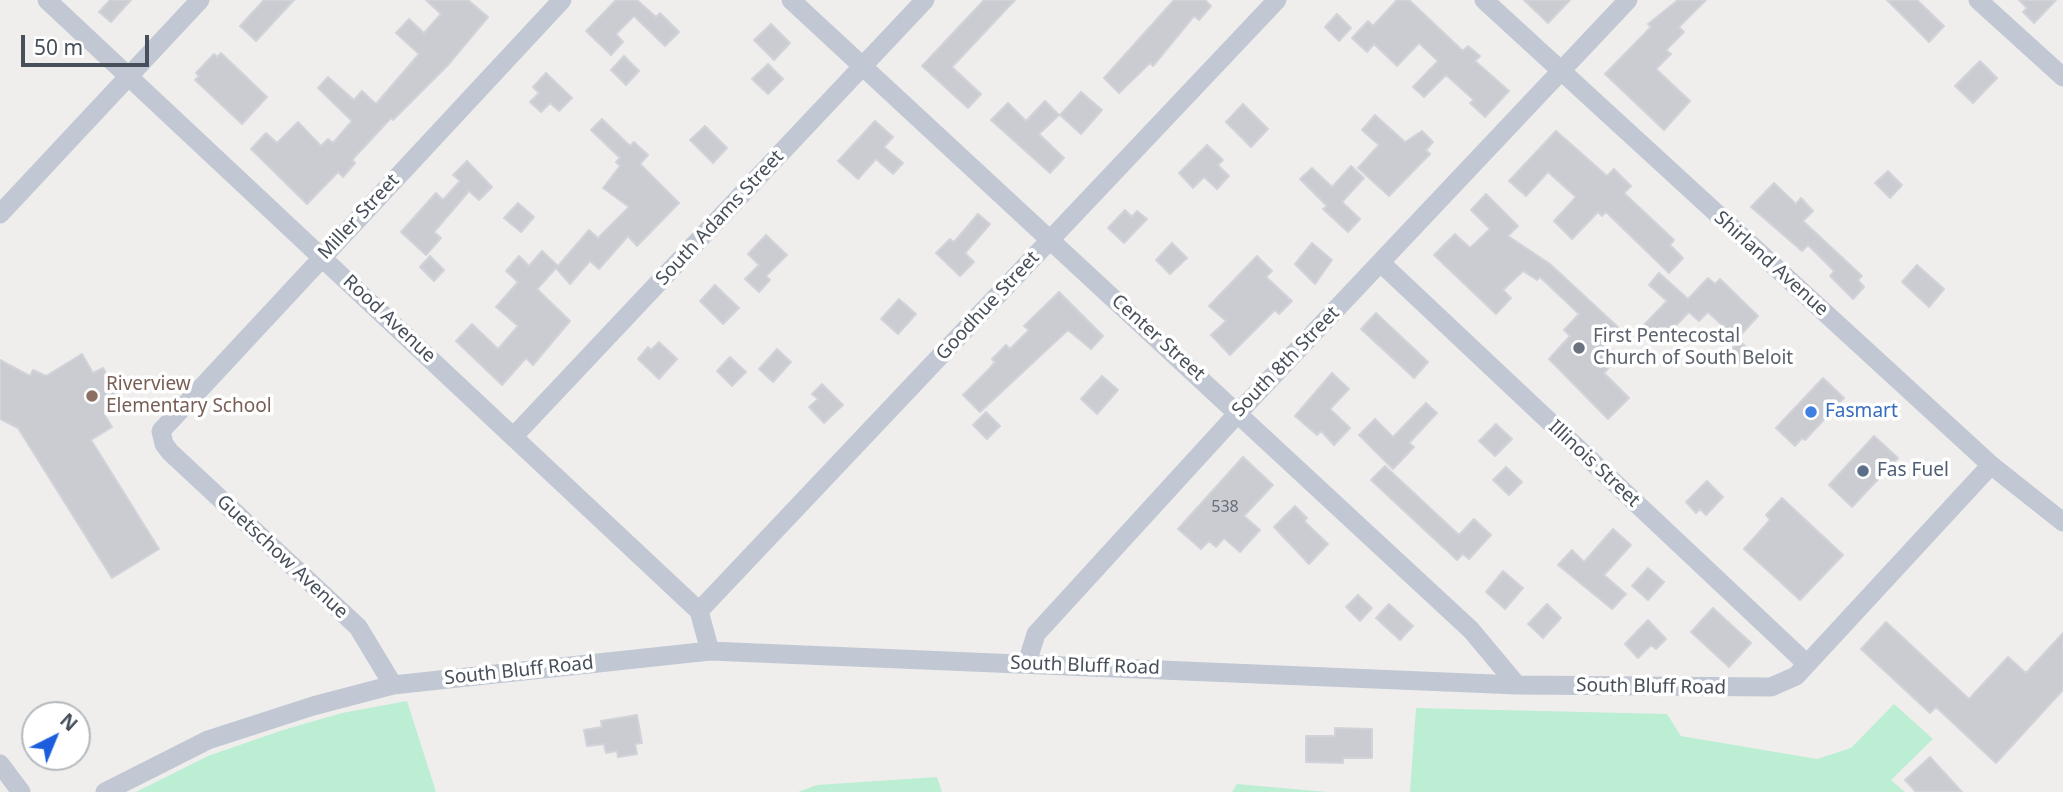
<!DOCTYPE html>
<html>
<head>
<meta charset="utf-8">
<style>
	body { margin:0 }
	#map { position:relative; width:2063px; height:792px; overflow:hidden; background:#f0eeed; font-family:"Noto Sans",sans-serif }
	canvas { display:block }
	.north { position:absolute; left:21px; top:701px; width:70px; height:70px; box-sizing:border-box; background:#fff; border:2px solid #b5b9bd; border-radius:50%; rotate:43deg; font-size:19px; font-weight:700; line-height:28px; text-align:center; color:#464f5a }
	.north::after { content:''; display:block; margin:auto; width:24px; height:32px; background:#1b5ddc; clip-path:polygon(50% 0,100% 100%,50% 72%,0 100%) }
	.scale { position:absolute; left:21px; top:35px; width:128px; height:32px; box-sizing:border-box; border:4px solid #464f5a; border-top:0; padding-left:9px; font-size:21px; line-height:24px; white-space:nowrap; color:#464f5a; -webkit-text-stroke:5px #fff; paint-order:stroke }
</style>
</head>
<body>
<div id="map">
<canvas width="2063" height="792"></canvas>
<div class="north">N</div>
<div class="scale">50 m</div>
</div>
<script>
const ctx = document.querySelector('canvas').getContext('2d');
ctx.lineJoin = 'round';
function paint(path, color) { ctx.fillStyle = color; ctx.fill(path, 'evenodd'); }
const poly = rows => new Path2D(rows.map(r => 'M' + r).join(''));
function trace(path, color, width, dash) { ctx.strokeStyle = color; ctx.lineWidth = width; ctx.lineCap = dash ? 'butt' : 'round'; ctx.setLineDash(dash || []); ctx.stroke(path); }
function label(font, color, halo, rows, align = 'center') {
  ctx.font = font + ' "Noto Sans",sans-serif'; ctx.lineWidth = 7; ctx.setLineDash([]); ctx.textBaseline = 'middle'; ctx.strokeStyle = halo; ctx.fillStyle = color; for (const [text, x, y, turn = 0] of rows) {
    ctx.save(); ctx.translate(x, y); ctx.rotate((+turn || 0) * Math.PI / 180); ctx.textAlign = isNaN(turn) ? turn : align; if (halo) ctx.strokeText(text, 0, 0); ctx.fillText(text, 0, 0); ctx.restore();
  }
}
paint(poly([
	[407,701,436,792,136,792,208,756,283,730,342,713],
	[1894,704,1933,739,1891,780,1905,792,1410,792,1416,708,1667,714,1681,736,1817,759,1851,748],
	[937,777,942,792,798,792,817,785],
	[1237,784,1327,792,1232,792]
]), '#bceed4');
const building = poly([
	[110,0,131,0,111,22,99,12,110,0],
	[264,0,294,0,256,41,240,26,264,0],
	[426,0,468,0,488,17,448,65,393,120,391,118,352,160,355,163,343,177,338,172,307,204,251,149,266,133,277,143,298,122,321,146,328,139,333,143,352,121,318,88,328,77,354,100,362,91,376,104,419,54,396,33,409,19,424,33,441,14,426,0],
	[616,0,637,0,656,17,660,13,679,32,665,46,634,16,616,34,623,42,611,55,586,31,616,0],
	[984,0,1015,0,952,67,981,94,968,108,922,66,984,0],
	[1174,0,1205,0,1211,6,1199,20,1194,16,1153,66,1150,63,1119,93,1104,78,1174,0],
	[1397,0,1409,0,1463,51,1468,46,1480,56,1475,61,1509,91,1485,117,1470,103,1474,100,1446,75,1424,97,1413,87,1438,61,1419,43,1397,66,1374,44,1367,52,1352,38,1368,21,1373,26,1397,0],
	[1524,0,1570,0,1548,23,1524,0],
	[1678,0,1706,0,1679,27,1684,32,1666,50,1671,54,1656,69,1690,101,1664,130,1605,74,1651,27,1648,24,1678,0],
	[1887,0,1917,0,1944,26,1929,42,1887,0],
	[2019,0,2056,0,2034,23,2023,12,2027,8,2019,0],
	[1337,14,1351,28,1339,41,1325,27,1337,14],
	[771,24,790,43,774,60,754,40,771,24],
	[221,53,267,97,242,124,195,80,199,76,196,73,214,54,217,57,221,53],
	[624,56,639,71,626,85,611,70,624,56],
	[1980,61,1997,78,1973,103,1955,86,1980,61],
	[768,64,783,79,768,94,752,79,768,64],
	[546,73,572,98,559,111,550,103,541,112,530,102,539,93,533,87,546,73],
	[1081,92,1102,110,1081,134,1060,115,1081,92],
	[1045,101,1059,115,1039,134,1064,158,1050,173,991,120,1008,103,1026,121,1045,101],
	[1243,104,1268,129,1251,147,1226,122,1243,104],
	[1375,115,1405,142,1422,131,1433,142,1426,150,1430,154,1389,196,1358,168,1379,145,1362,130,1375,115],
	[602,119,630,146,634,142,648,155,640,164,679,203,637,246,628,236,599,269,590,261,570,284,556,268,537,289,570,321,533,365,526,358,502,385,456,341,472,324,498,349,518,326,496,307,518,282,506,271,519,256,529,266,542,251,558,266,589,230,598,238,629,207,603,188,620,166,616,162,620,158,591,130,602,119],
	[875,121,893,137,884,147,903,163,893,174,876,159,858,179,838,161,875,121],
	[705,126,727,148,713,163,690,140,705,126],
	[1556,131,1607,176,1614,169,1631,186,1624,193,1674,240,1670,245,1683,258,1669,273,1606,212,1602,216,1598,212,1572,239,1554,221,1576,197,1548,172,1526,196,1509,181,1556,131],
	[1207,145,1223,160,1218,165,1229,176,1217,189,1204,177,1193,188,1179,173,1207,145],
	[467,161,492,187,479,200,469,191,434,232,441,238,426,255,401,232,436,193,443,200,460,181,453,175,467,161],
	[1351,166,1364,178,1342,202,1360,219,1348,232,1323,209,1327,206,1300,179,1312,168,1332,187,1351,166],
	[1888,171,1902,185,1890,198,1875,183,1888,171],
	[1774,183,1796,204,1801,198,1813,211,1803,221,1862,276,1858,280,1864,287,1853,299,1830,276,1834,271,1808,245,1802,251,1751,207,1774,183],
	[1486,194,1518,226,1508,236,1550,264,1619,328,1604,342,1619,356,1604,373,1629,398,1608,419,1549,359,1570,336,1564,330,1579,314,1540,277,1537,280,1523,271,1503,290,1511,298,1496,314,1434,255,1455,234,1470,248,1490,229,1471,210,1486,194],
	[518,203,534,217,521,232,504,218,518,203],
	[1125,210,1132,217,1137,211,1147,219,1124,243,1108,228,1125,210],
	[978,214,990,224,965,253,974,262,960,276,936,253,950,239,954,242,978,214],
	[766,235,787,255,766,276,770,280,759,292,745,279,759,265,748,254,766,235],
	[1172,243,1187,258,1170,274,1156,260,1172,243],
	[1312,243,1332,260,1315,284,1295,264,1312,243],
	[430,256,444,270,434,281,420,267,430,256],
	[1257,256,1272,271,1266,277,1292,301,1279,314,1275,310,1230,355,1211,335,1226,321,1209,306,1257,256],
	[1917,265,1944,289,1929,307,1902,282,1917,265],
	[1659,273,1688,299,1708,278,1715,284,1720,279,1758,316,1737,339,1708,312,1699,321,1689,312,1658,344,1641,328,1667,301,1649,285,1659,273],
	[715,285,739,308,723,324,700,301,715,285],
	[1059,292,1103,336,1091,349,1068,330,980,412,963,395,990,368,995,362,992,359,1006,345,1010,349,1029,330,1024,326,1059,292],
	[899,299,916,314,898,334,881,319,899,299],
	[1376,313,1428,362,1414,378,1361,329,1376,313],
	[1739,341,1750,350,1737,366,1725,356,1739,341],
	[659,342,677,359,659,379,638,359,648,347,651,350,659,342],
	[777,349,791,362,773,382,759,369,777,349],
	[82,354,93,373,103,368,124,401,104,414,112,427,91,440,159,549,112,578,18,428,0,419,0,360,30,376,33,370,46,376,82,354],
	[730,357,746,372,732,386,717,371,730,357],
	[1332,373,1349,389,1330,409,1350,428,1334,445,1321,431,1317,435,1295,416,1332,373],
	[1102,376,1118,390,1097,414,1081,399,1102,376],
	[1823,378,1844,398,1805,440,1802,438,1795,446,1776,428,1823,378],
	[822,384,843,405,824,423,809,407,818,399,812,394,822,384],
	[1426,403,1437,413,1409,443,1414,447,1393,469,1359,435,1375,419,1393,437,1426,403],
	[986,412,1000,426,987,439,973,425,986,412],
	[1496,424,1512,439,1495,456,1479,441,1496,424],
	[1874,436,1898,458,1852,507,1829,485,1874,436],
	[1243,457,1273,485,1244,516,1260,530,1240,552,1224,538,1216,547,1209,541,1201,549,1178,529,1243,457],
	[1385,466,1459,535,1474,519,1491,535,1469,559,1463,554,1457,560,1371,480,1385,466],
	[1506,467,1522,482,1509,495,1493,480,1506,467],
	[1707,481,1723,497,1706,515,1700,509,1696,513,1686,502,1707,481],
	[1782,498,1843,555,1800,600,1744,549,1770,520,1766,515,1782,498],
	[1295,506,1307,518,1304,521,1328,544,1309,564,1274,527,1295,506],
	[1613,529,1631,545,1604,575,1626,594,1612,609,1558,565,1572,550,1584,562,1613,529],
	[1648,568,1664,582,1648,600,1632,586,1648,568],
	[1503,571,1523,588,1505,609,1486,592,1503,571],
	[1358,595,1372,608,1360,621,1346,607,1358,595],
	[1389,604,1413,626,1400,640,1376,618,1389,604],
	[1547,604,1561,618,1543,638,1528,624,1547,604],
	[1713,608,1751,643,1729,667,1691,632,1713,608],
	[1648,620,1666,639,1656,649,1651,645,1638,658,1625,644,1648,620],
	[1886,622,1969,699,2008,657,2026,673,2063,633,2063,690,1996,763,1936,707,1930,713,1861,649,1886,622],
	[637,715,642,743,635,744,637,754,618,757,617,751,606,753,604,744,587,746,584,730,602,727,601,721,637,715],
	[1335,728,1372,729,1372,758,1343,758,1343,763,1306,762,1306,736,1335,736,1335,728],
	[1930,757,1962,792,1916,792,1905,780,1930,757]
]);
paint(building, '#caccd2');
trace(building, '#d1d3d9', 2);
trace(poly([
	[47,0,699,611,710,651],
	[791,0,1471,630,1517,685],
	[1484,0,1991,465,2063,522],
	[1978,0,2063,77],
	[0,214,200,0],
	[1381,263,1807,664],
	[514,436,925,0],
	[699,611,1277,0],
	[1027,663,1036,634,1239,412,1628,0],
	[393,685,358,627,170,452,164,444,161,431,562,0],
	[0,764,21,792],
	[105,792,208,740,313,706,393,685,710,651,1517,685,1771,687,1796,676,1991,465]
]), '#c1c8d3', 19);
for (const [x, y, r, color] of [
	[1579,348,7,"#6b7280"],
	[92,396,7,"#8d6e63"],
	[1811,412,7,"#3f7fe0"],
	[1863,471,7,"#5c6f8a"]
]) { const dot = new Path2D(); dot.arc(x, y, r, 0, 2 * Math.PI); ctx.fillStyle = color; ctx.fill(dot); trace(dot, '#fff', 2.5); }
label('16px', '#676e78', null, [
	["538",1225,507]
]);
label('19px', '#464f5a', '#fff', [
	["Miller Street",359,217,-47],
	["South Adams Street",720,218,-47],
	["Shirland Avenue",1771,264,42],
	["Goodhue Street",988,306,-47],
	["Rood Avenue",389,319,43],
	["Center Street",1158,338,42],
	["South 8th Street",1286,362,-46],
	["Illinois Street",1594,464,43],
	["Guetschow Avenue",282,557,43],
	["South Bluff Road",1085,666,2],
	["South Bluff Road",519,671,-6],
	["South Bluff Road",1651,687,1]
]);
label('19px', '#5b616d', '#fff', [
	["First Pentecostal",1593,337],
	["Church of South Beloit",1593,359]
], 'left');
label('19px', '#785e54', '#fff', [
	["Riverview",106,385],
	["Elementary School",106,407]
], 'left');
label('19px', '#366cbe', '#fff', [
	["Fasmart",1825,412]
], 'left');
label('19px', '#4e5e75', '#fff', [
	["Fas Fuel",1877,471]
], 'left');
</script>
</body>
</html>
